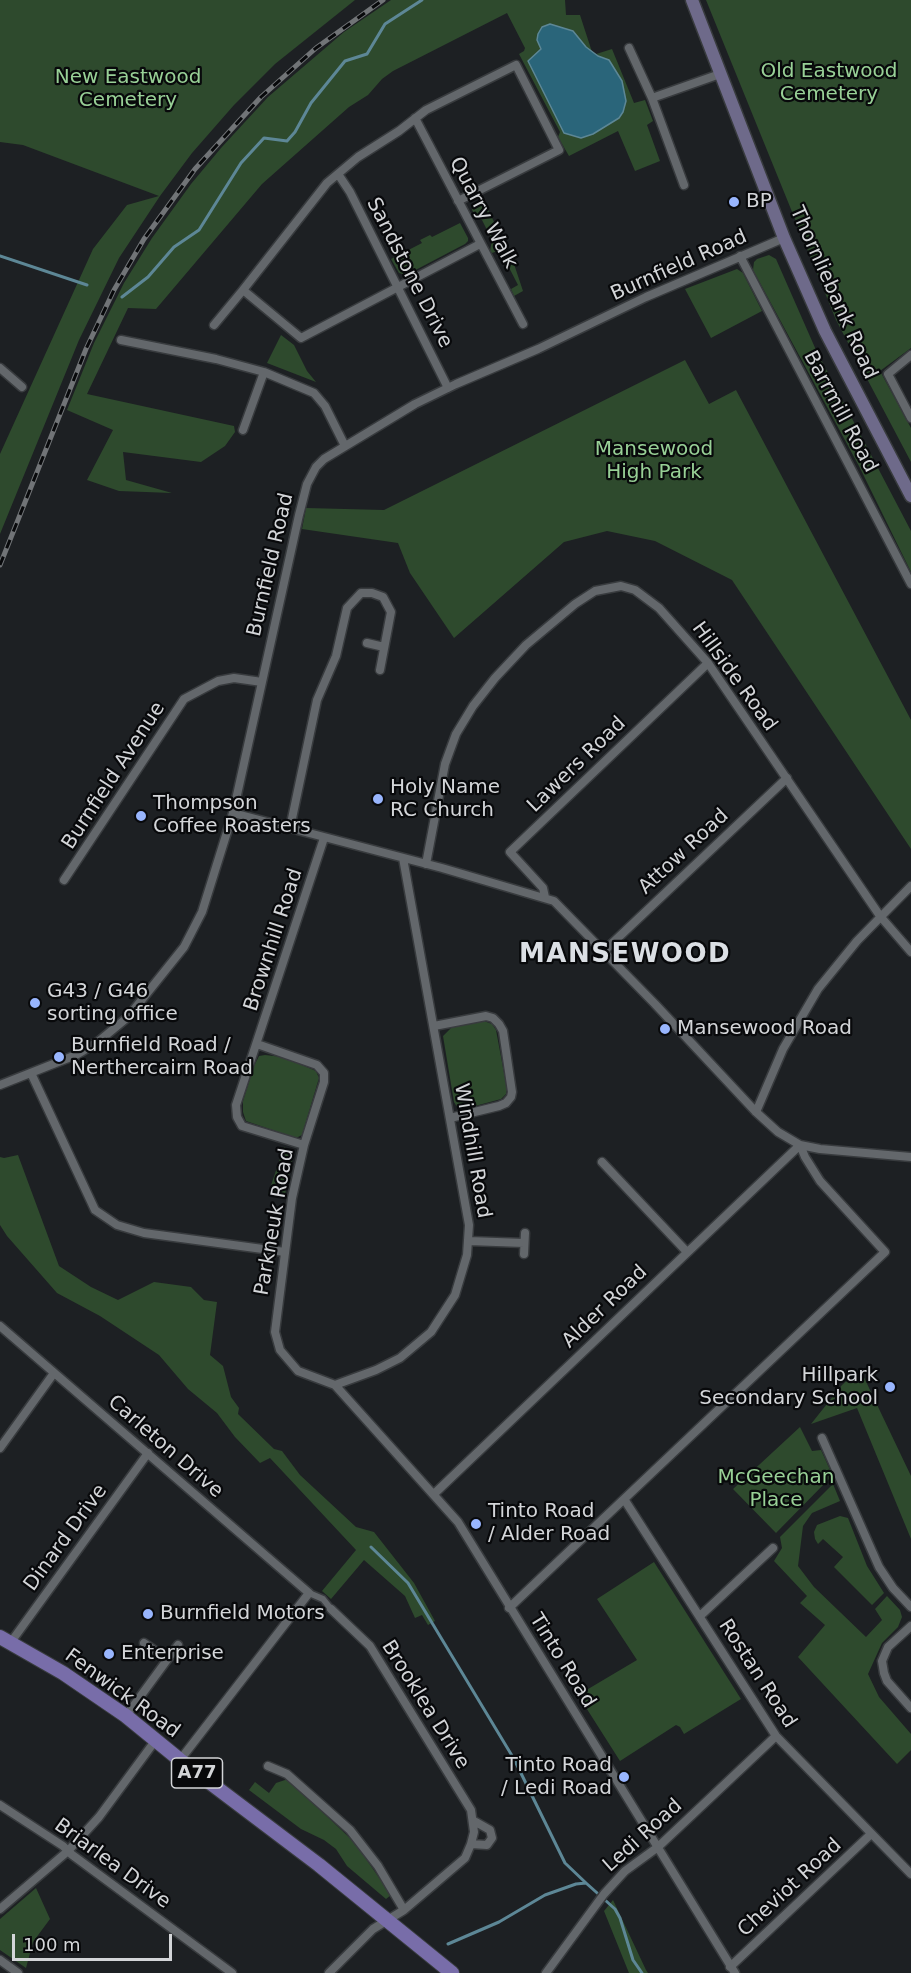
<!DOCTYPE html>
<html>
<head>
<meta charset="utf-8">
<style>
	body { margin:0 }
	#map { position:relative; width:911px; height:1973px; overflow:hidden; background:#1d2023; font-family:"DejaVu Sans",sans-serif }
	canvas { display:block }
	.scale { position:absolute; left:12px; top:1934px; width:160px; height:27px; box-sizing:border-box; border:3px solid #d3d5d8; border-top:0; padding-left:8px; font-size:18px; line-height:21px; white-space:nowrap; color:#d3d5d8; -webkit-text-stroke:4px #08090b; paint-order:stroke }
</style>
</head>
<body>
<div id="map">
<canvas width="911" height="1973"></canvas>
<div class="scale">100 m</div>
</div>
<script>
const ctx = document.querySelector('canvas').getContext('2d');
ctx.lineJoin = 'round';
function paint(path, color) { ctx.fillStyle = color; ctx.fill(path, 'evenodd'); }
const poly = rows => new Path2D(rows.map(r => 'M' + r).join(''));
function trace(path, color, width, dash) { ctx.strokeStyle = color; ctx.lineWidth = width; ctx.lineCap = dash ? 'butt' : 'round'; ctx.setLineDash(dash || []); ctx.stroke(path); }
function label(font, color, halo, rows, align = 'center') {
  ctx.font = font + ' "DejaVu Sans",sans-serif'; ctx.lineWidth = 4.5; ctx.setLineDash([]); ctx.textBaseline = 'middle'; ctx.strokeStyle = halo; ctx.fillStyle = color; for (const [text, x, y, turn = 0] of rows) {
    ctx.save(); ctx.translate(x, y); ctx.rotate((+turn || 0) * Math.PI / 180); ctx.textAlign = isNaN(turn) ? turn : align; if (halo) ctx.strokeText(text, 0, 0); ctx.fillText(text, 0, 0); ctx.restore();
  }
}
paint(poly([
	[0,0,355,0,275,64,234,105,192,153,160,196,119,258,79,340,0,534,0,454,93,249,127,205,159,196,23,145,0,142],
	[391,0,565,0,566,15,580,15,593,55,612,49,634,103,645,100,653,121,647,125,660,161,635,171,618,131,569,156,558,137,560,132,519,54,524,51,525,48,507,13,393,71,382,79,368,95,349,107,262,184,156,309,128,308,87,394,234,426,235,432,225,446,201,462,123,452,126,480,172,493,119,491,87,480,113,430,67,410,94,343,124,283,152,238,191,184,221,148,268,97,344,32],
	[706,0,911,0,911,348,880,371,911,428,911,462,836,320],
	[483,199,514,264,523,291,514,296,511,289,518,285,500,250,492,253,490,251,492,240,482,220,477,218,472,210,473,204],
	[460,223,468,238,468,241,465,244,406,275,399,273,391,259,422,243,420,240,430,235,432,237],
	[769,255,776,259,816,350,911,531,911,572,860,468,753,270,754,262,757,259],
	[737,269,743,273,762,311,711,338,685,289],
	[281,335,294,345,307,371,316,382,267,363],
	[685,360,709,404,736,390,911,720,911,849,732,580,655,541,607,531,564,542,454,638,410,573,398,543,302,529,306,508,384,510],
	[484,1021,492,1024,496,1030,507,1089,506,1094,501,1099,464,1109,457,1107,454,1102,443,1036,452,1027],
	[265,1055,283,1057,316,1071,319,1078,302,1135,296,1138,246,1121,243,1112,243,1101,254,1066,259,1056],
	[284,1147,294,1152,284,1199,268,1194],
	[18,1155,59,1266,91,1287,118,1300,154,1282,191,1287,204,1300,217,1302,210,1355,223,1366,231,1397,239,1408,238,1414,274,1449,282,1451,300,1475,356,1527,374,1532,414,1583,435,1621,428,1625,422,1615,415,1618,405,1596,364,1560,331,1599,322,1591,356,1550,270,1458,260,1463,235,1437,217,1413,188,1389,159,1355,100,1316,57,1293,7,1236,0,1225,0,1157,4,1158],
	[860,1369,911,1476,911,1539,857,1408,811,1424,842,1385],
	[800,1427,812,1451,821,1450,832,1474,830,1478,776,1533,733,1489],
	[833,1484,840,1501,812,1513,803,1526,798,1566,814,1587,866,1637,882,1620,875,1609,887,1596,900,1610,902,1617,898,1627,882,1643,868,1674,879,1697,911,1734,911,1750,897,1764,798,1657,825,1625,800,1603,807,1596,774,1561,782,1548,780,1537],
	[840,1516,848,1518,867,1566,884,1593,872,1605,834,1567,843,1557,823,1539,818,1544,815,1539,814,1532,817,1525],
	[654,1562,741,1699,684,1734,680,1727,676,1725,620,1761,578,1695,637,1660,597,1599],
	[288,1779,355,1843,391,1895,386,1899,347,1866,336,1849,324,1840,301,1829,249,1790,255,1782,269,1793,276,1783],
	[36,1888,50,1919,33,1942,26,1968,0,1950,0,1919],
	[613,1900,646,1970,648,1973,629,1973,604,1911]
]), '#2e4a2d');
const water = poly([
	[550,24,573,31,586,47,598,56,609,60,622,81,626,101,623,112,619,118,593,134,581,138,564,133,528,61,541,49,537,40,538,34,542,27,550,24]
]);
paint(water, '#2a657a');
trace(water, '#5d8796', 1.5);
trace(poly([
	[0,256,87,285],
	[122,297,148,277,174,247,199,230,241,163,264,138,287,141,295,132,311,103,345,61,367,54,385,24,422,0],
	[371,1547,408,1583,514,1759,565,1863,586,1883],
	[448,1944,499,1922,545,1895,576,1884,586,1883,615,1909,620,1918,633,1960,642,1973]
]), '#5d8796', 3);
const pedestrian = poly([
	[309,1593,323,1599,331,1609]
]);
const minor = poly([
	[629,48,652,98,684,185],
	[652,98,720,74],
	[415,118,523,324],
	[338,174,350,192,448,388],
	[458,201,559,150,516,65,426,110,399,131,358,157,327,183,243,290,301,338,480,244],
	[740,256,911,584],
	[214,325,243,290],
	[121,340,216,359,264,372,314,393,325,406,345,446],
	[911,355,888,374,911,418],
	[0,368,22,387],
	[243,430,264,372],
	[367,643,384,647],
	[233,813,442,868,554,901,655,1004,756,1112,778,1132,800,1145,820,1149,911,1157],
	[290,828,317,700,336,656,347,608,361,593,372,593,383,597,391,612,380,670],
	[426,864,445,764,456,734,473,706,495,678,526,645,575,604,595,591,621,586,635,590,659,608,708,663,880,916,911,952],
	[64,880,184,699,218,681,234,678,262,682],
	[545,897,543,888,510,852,708,663],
	[604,951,787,778],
	[434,1026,486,1016,493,1018,499,1024,503,1031,512,1092,511,1097,506,1103,499,1106,450,1118],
	[257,1044,317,1065,324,1073,324,1082,304,1145,292,1198,275,1332,280,1350,298,1371,335,1385],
	[31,1073,95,1210,117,1225,144,1233,285,1252],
	[0,1085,76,1055,99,1041,128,1017,184,947,202,912,233,813,299,515,307,484,316,467,324,459,415,404,456,384,538,349,646,297,784,238],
	[756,1112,783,1049,818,989,857,941,911,886],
	[304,1145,242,1126,237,1117,236,1105,324,838],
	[602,1162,687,1252],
	[469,1241,524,1243],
	[524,1254,525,1233],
	[0,1326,309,1593,180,1760],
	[335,1385,458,1522,735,1973],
	[335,1385,376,1370,400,1358,431,1332,455,1295,467,1255,469,1225,403,858],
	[822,1438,879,1567,893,1588,911,1607],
	[0,1448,54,1373],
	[434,1494,800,1145,805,1157,820,1181,885,1252,509,1608],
	[624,1499,776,1736,911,1874],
	[700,1616,773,1548],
	[911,1626,888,1647,882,1661,884,1673,887,1681,911,1708],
	[11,1642,148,1453],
	[144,1643,167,1659],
	[126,1716,178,1645],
	[268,1766,287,1774,350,1830,378,1866,404,1910],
	[0,1805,63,1846,71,1854,232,1973],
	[471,1844,487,1845,492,1838,490,1830,474,1821],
	[0,1909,68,1851,99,1817,155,1741],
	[0,1960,18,1973],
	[730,1967,871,1834],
	[329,1973,373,1929,404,1910,465,1858,471,1844,474,1832,471,1810,370,1646,331,1609],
	[546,1973,604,1894,625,1871,658,1847,776,1736]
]);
const secondary = poly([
	[692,0,784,238,825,331,911,496]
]);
const primary = poly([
	[0,1637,63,1673,126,1716,180,1760,319,1865,452,1973]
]);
trace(pedestrian, '#383b3e', 9);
trace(minor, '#383b3e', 11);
trace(secondary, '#383b3e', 15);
trace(primary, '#383b3e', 16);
trace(pedestrian, '#63676b', 6);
trace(minor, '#63676b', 8);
trace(secondary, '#6e6a8a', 12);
trace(primary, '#786da9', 14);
const rail = poly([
	[0,565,86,349,114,290,144,239,195,169,261,97,316,48,383,0]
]);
trace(rail, '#717477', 5);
trace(rail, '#08090b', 3, [9]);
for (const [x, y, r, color] of [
	[734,202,6,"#98b5fd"],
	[378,799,6,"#98b5fd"],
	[141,816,6,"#98b5fd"],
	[35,1003,6,"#98b5fd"],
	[665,1029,6,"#98b5fd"],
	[59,1057,6,"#98b5fd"],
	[890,1387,6,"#98b5fd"],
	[476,1524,6,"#98b5fd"],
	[148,1614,6,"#98b5fd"],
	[109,1654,6,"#98b5fd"],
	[624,1777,6,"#98b5fd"]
]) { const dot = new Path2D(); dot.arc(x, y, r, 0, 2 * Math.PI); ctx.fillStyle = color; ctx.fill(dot); trace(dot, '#08090b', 2); }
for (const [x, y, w] of [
	[197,1773,51]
]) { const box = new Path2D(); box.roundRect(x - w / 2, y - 15, w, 30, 4.5); ctx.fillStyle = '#08090b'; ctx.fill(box); trace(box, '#d3d5d8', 1.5); }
label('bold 18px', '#d3d5d8', null, [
	["A77",197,1773]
]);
label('20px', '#98d096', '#08090b', [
	["Old Eastwood",829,72],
	["Cemetery",829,95],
	["New Eastwood",128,78],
	["Cemetery",128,101],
	["Mansewood",654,450],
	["High Park",654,473],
	["McGeechan",776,1478],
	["Place",776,1501]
]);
label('20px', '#d3d5d8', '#08090b', [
	["BP",746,202],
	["Holy Name",390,788],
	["RC Church",390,811],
	["Thompson",153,804],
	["Coffee Roasters",153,827],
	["G43 / G46",47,992],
	["sorting office",47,1015],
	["Mansewood Road",677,1029],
	["Burnfield Road /",71,1046],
	["Nerthercairn Road",71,1069],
	["Hillpark",878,1376,"right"],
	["Secondary School",878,1399,"right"],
	["Tinto Road",488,1512],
	["/ Alder Road",488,1535],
	["Burnfield Motors",160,1614],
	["Enterprise",121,1654],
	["Tinto Road",612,1766,"right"],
	["/ Ledi Road",612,1789,"right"]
], 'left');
label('20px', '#d3d5d8', '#08090b', [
	["Quarry Walk",483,213,62],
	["Burnfield Road",679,266,-24],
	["Sandstone Drive",409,273,63],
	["Thornliebank Road",833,293,66],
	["Barrmill Road",840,412,62],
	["Burnfield Road",271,565,-77],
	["Hillside Road",734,677,54],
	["Lawers Road",577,765,-44],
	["Burnfield Avenue",114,776,-57],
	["Attow Road",684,852,-43],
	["Brownhill Road",274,940,-72],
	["Windhill Road",472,1151,80],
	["Parkneuk Road",275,1222,-80],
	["Alder Road",605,1307,-44],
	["Carleton Drive",165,1447,41],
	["Dinard Drive",66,1538,-54],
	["Tinto Road",562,1661,58],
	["Rostan Road",757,1674,57],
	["Fenwick Road",122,1694,36],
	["Brooklea Drive",425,1705,58],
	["Ledi Road",643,1836,-42],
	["Briarlea Drive",112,1864,36],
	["Cheviot Road",790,1888,-43]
]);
ctx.letterSpacing = '1.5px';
label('bold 26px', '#dbdfe4', '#08090b', [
	["MANSEWOOD",625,955]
]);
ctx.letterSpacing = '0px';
</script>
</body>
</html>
